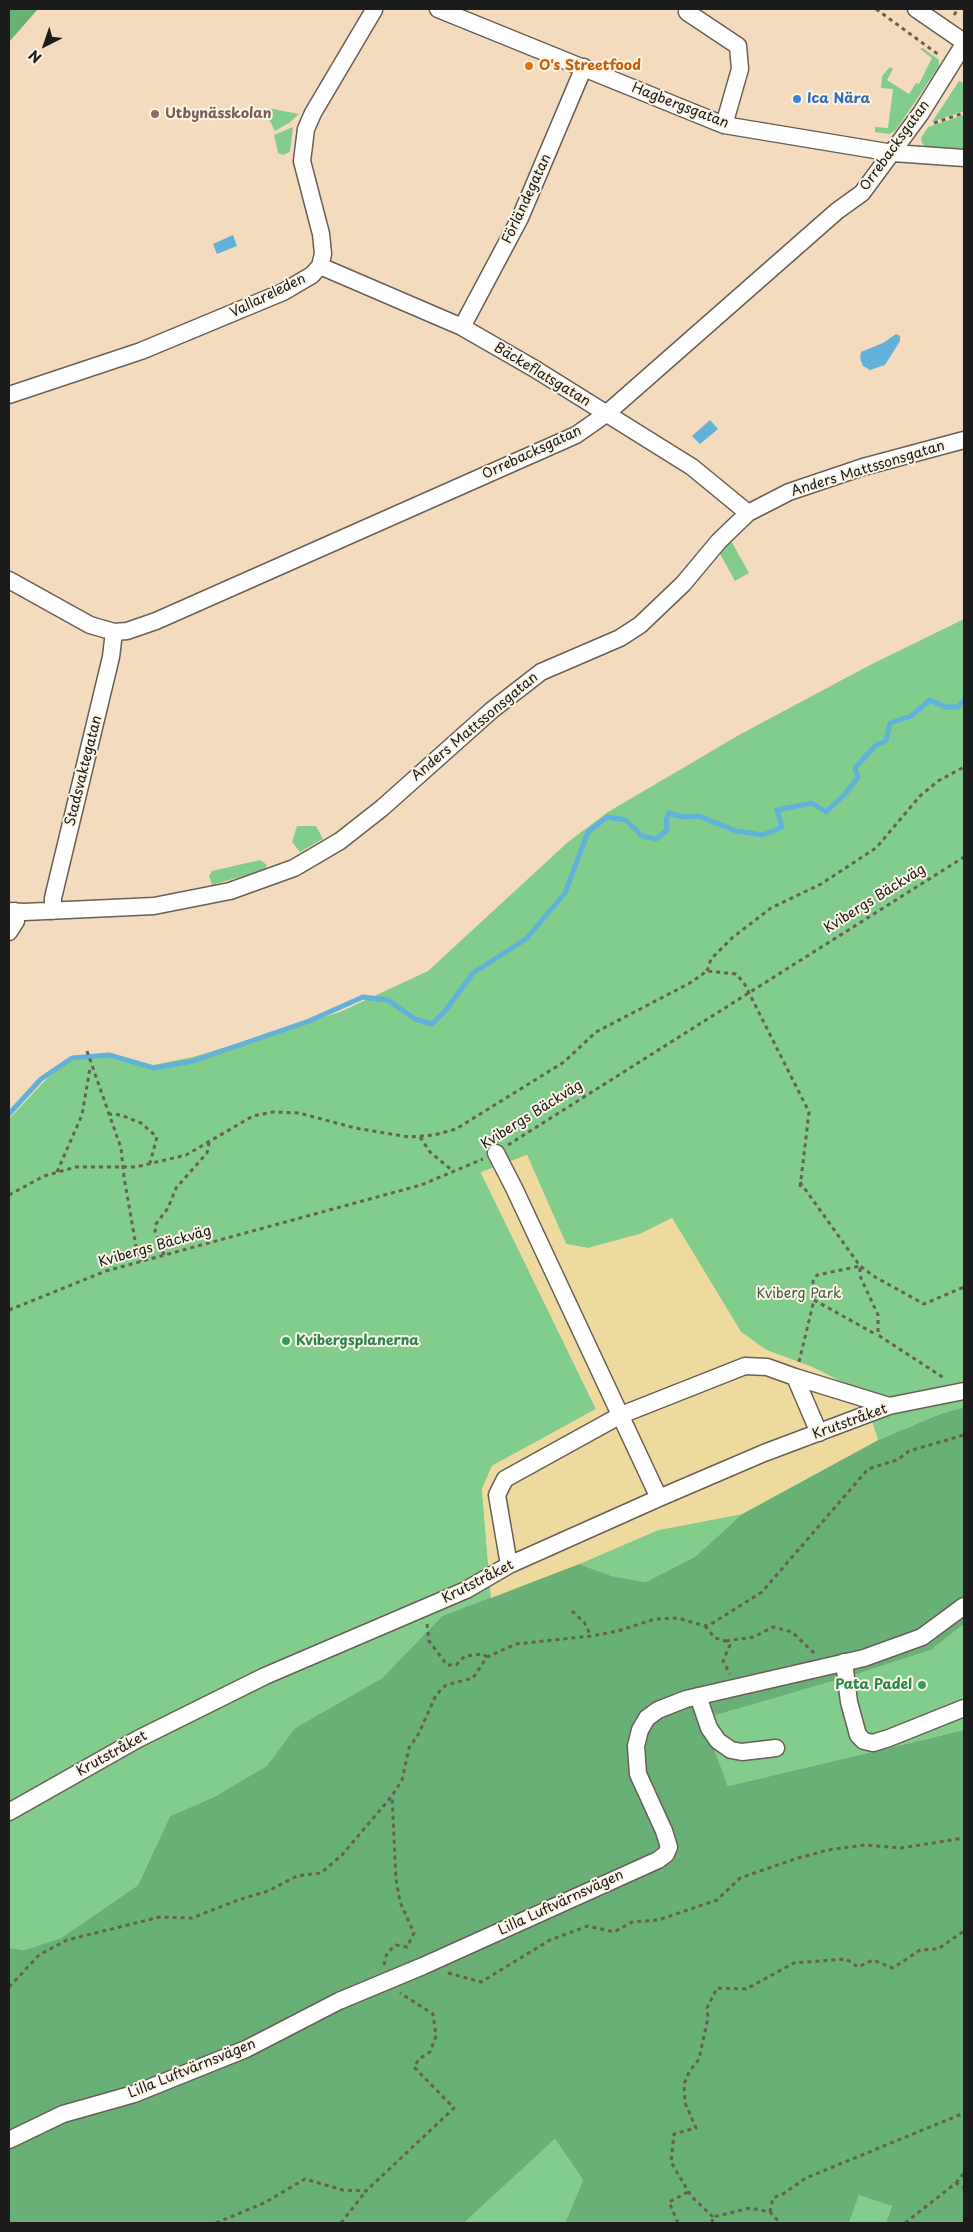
<!DOCTYPE html>
<html>
<head>
<meta charset="utf-8">
<style>
	body { margin:0 }
	#map { position:relative; width:973px; height:2232px; overflow:hidden; background:#f5dbbe; font-family:"Playpen Sans",sans-serif }
	canvas { display:block }
	.frame { position:absolute; inset:0; border:10px solid #1c1c1c; pointer-events:none }
	.north { position:absolute; left:20px; top:20px; width:50px; height:50px; -webkit-text-stroke:4px #fcf5e5; paint-order:stroke; rotate:221deg; font-size:14px; font-weight:700; line-height:20px; text-align:center; color:#1c1c1c }
	.north::after { content:''; display:block; margin:auto; width:18px; height:22px; background:#1c1c1c; clip-path:polygon(50% 0,100% 100%,50% 72%,0 100%) }
</style>
</head>
<body>
<div id="map">
<canvas width="973" height="2232"></canvas>
<div class="frame"></div>
<div class="north">N</div>
</div>
<script>
const ctx = document.querySelector('canvas').getContext('2d');
ctx.lineJoin = 'round';
function paint(path, color) { ctx.fillStyle = color; ctx.fill(path, 'evenodd'); }
const poly = rows => new Path2D(rows.map(r => 'M' + r).join(''));
function trace(path, color, width, dash) { ctx.strokeStyle = color; ctx.lineWidth = width; ctx.lineCap = dash ? 'butt' : 'round'; ctx.setLineDash(dash || []); ctx.stroke(path); }
function label(font, color, halo, rows, align = 'center') {
  ctx.font = font + ' "Playpen Sans",sans-serif'; ctx.lineWidth = 4; ctx.setLineDash([]); ctx.textBaseline = 'middle'; ctx.strokeStyle = halo; ctx.fillStyle = color; for (const [text, x, y, turn = 0] of rows) {
    ctx.save(); ctx.translate(x, y); ctx.rotate((+turn || 0) * Math.PI / 180); ctx.textAlign = isNaN(turn) ? turn : align; if (halo) ctx.strokeText(text, 0, 0); ctx.fillText(text, 0, 0); ctx.restore();
  }
}
paint(poly([
	[923,48,939,60,939,66,896,130,889,134,875,132,875,127,888,128,893,89,881,88,882,76,890,67,893,69,887,80,909,94,916,83,919,84,932,58,920,49],
	[959,81,964,83,964,111,932,122],
	[268,108,299,114,289,123,275,131,270,121,262,116],
	[964,115,964,153,926,148,922,143,921,138,928,127],
	[293,127,290,152,283,155,278,153,274,135],
	[730,539,749,573,735,581,718,550],
	[964,619,964,1407,940,1414,878,1440,862,1392,812,1367,766,1350,741,1332,672,1218,640,1234,588,1248,566,1244,527,1155,481,1173,596,1409,492,1466,482,1489,491,1598,442,1616,382,1678,295,1728,268,1766,214,1797,170,1816,138,1885,61,1938,24,1950,9,1948,9,1119,53,1072,71,1060,106,1057,143,1067,193,1057,340,1012,428,971,568,842,608,812,739,735,870,665],
	[297,826,316,826,323,839,300,852,292,842],
	[260,860,267,865,264,870,212,885,209,876,212,871],
	[742,1514,696,1556,646,1582,612,1576,579,1564,658,1530],
	[964,1624,964,1730,728,1786,703,1719,854,1675,931,1650],
	[555,2139,583,2180,565,2223,464,2223],
	[859,2194,892,2206,886,2223,849,2223]
]), '#82cd8b');
paint(poly([
	[9,9,38,9,9,42],
	[964,1407,964,1624,931,1650,854,1675,703,1719,728,1786,964,1730,964,2223,886,2223,892,2206,859,2195,849,2223,565,2223,583,2180,555,2139,464,2223,9,2223,9,1948,24,1950,61,1938,138,1885,170,1816,214,1797,267,1766,295,1728,382,1678,442,1616,579,1564,612,1576,646,1582,696,1556,742,1514,878,1440,940,1414]
]), '#69b077');
paint(poly([
	[527,1155,566,1244,588,1248,640,1234,672,1218,741,1332,766,1350,812,1367,862,1392,878,1440,742,1514,658,1530,579,1564,491,1598,482,1489,492,1466,596,1409,481,1172]
]), '#eeda9e');
paint(poly([
	[233,235,237,246,217,254,213,244],
	[896,334,900,336,900,341,885,365,870,370,863,366,860,358,861,352,883,343],
	[710,420,718,429,700,444,692,436]
]), '#61b1db');
trace(poly([
	[9,1114,41,1079,72,1058,109,1055,154,1068,193,1061,309,1021,363,997,388,1000,415,1019,432,1024,446,1010,473,973,526,939,565,893,588,832,607,817,626,820,642,836,656,839,667,830,666,819,669,813,682,817,699,816,736,831,763,835,782,827,777,810,812,803,826,812,846,793,858,777,855,768,876,745,886,741,890,723,911,716,930,700,945,707,958,707,964,700]
]), '#61b1db', 5);
const minor = poly([
	[438,9,724,125,893,153,964,158],
	[916,9,964,42],
	[687,12,738,46,740,69,724,125],
	[320,266,462,327,535,369,692,467,748,513],
	[462,327,520,218,584,67],
	[9,395,141,351,283,292,312,275,320,266,323,254,321,234,302,161,306,129,313,113,374,10],
	[9,580,90,625,114,632,127,631,156,621,576,435,606,414,837,211,862,193,921,113,964,44],
	[9,911,24,912,154,906,230,891,294,868,340,841,382,808,492,710,541,672,620,638,640,625,683,584,719,541,748,513,789,492,863,467,964,440],
	[53,911,53,898,111,657,114,632],
	[9,932,16,921,15,911],
	[496,1153,514,1188,659,1498],
	[795,1377,889,1406],
	[509,1565,497,1495,505,1479,621,1415,745,1366,767,1367,795,1377,819,1433],
	[844,1662,849,1702,858,1735,864,1741,873,1743,889,1738,964,1708],
	[698,1696,709,1728,718,1741,731,1750,742,1752,776,1748],
	[9,1812,138,1739,265,1676,466,1590,509,1565,659,1498,764,1453,889,1406,964,1391],
	[9,2140,63,2114,134,2094,246,2049,339,2001,423,1966,658,1860,666,1854,669,1847,664,1831,638,1774,636,1746,640,1730,647,1718,658,1710,686,1699,864,1658,922,1637,964,1606]
]);
trace(minor, '#685f55', 19);
trace(poly([
	[876,9,939,55],
	[954,15,958,9],
	[934,123,964,113],
	[707,971,711,959,732,938,771,908,821,884,876,848,920,796,938,781,964,767],
	[87,1051,121,1148,124,1177,137,1252,141,1261],
	[108,1114,121,1115,141,1123,157,1137,150,1163],
	[420,1137,430,1152,454,1172],
	[508,1145,964,857],
	[57,1172,82,1115,90,1068],
	[800,1182,860,1266,875,1277,924,1304,964,1287],
	[9,1195,44,1176,76,1167,136,1167,186,1155,253,1116,273,1112,299,1113,355,1128,409,1137,434,1135,456,1129,564,1062,596,1032,690,983,707,971,736,974,744,983,809,1112,800,1188],
	[164,1255,155,1231,156,1224,168,1208,176,1188,207,1153,209,1143],
	[814,1300,877,1335],
	[9,1310,106,1271,421,1185,483,1159],
	[799,1362,814,1300,813,1281,817,1275,860,1266,860,1276,878,1315,878,1335,944,1378],
	[572,1611,584,1622,591,1636],
	[427,1624,429,1641,447,1665,456,1665,465,1656,483,1654,487,1657],
	[705,1626,715,1638,726,1641,730,1645,723,1661,730,1674],
	[726,1641,754,1637,773,1627,792,1632,815,1654],
	[384,1965,387,1953,396,1945,407,1947,414,1933,400,1902,396,1879,392,1796],
	[448,1973,481,1982,550,1940,588,1926,614,1932,632,1922,658,1920,717,1900,740,1878,798,1858,828,1850,865,1845,901,1848,964,1838],
	[9,1987,39,1955,67,1940,160,1917,192,1918,238,1900,268,1891,297,1876,321,1873,342,1855,392,1796,402,1780,409,1748,418,1735,436,1695,446,1685,473,1678,487,1657,516,1644,591,1636,618,1631,655,1619,678,1618,705,1626,711,1624,762,1592,868,1469,897,1460,909,1451,964,1435],
	[956,2183,964,2173],
	[770,2212,773,2198,783,2194,806,2178,964,2113],
	[713,2217,691,2196,671,2162,674,2134,696,2128,685,2103,684,2084,689,2072,699,2059,708,2018,707,2008,717,1988,746,1989,794,1963,846,1959,858,1967,873,1960,893,1968,920,1950,938,1949,964,1931],
	[216,2223,264,2203,305,2179,343,2190,366,2191,454,2108,414,2067,419,2059,430,2052,436,2036,433,2014,400,1993],
	[341,2223,366,2191],
	[678,2223,669,2202,688,2192],
	[712,2223,713,2217,750,2208,770,2212,780,2223],
	[905,2223,956,2183,964,2188]
]), '#685f55', 3, [4, 4]);
trace(minor, '#fff', 16);
for (const [x, y, r, color] of [
	[529,66,5,"#e8710a"],
	[797,99,5,"#3f7fe0"],
	[155,114,5,"#8d6e63"],
	[286,1341,5,"#2e9e5b"],
	[922,1685,5,"#2e9e5b"]
]) { const dot = new Path2D(); dot.arc(x, y, r, 0, 2 * Math.PI); ctx.fillStyle = color; ctx.fill(dot); trace(dot, '#fcf5e5', 2); }
label('bold 14px', '#c56008', '#fcf5e5', [
	["O's Streetfood",539,66]
], 'left');
label('bold 14px', '#366cbe', '#fcf5e5', [
	["Ica Nära",807,99]
], 'left');
label('14px', '#1c1c1c', '#fcf5e5', [
	["Hagbergsgatan",680,106,21],
	["Orrebacksgatan",895,146,-54],
	["Förländegatan",527,199,-65],
	["Vallareleden",268,296,-26],
	["Bäckeflatsgatan",542,375,31],
	["Orrebacksgatan",532,453,-25],
	["Anders Mattssonsgatan",868,469,-17],
	["Anders Mattssonsgatan",475,727,-40],
	["Stadsvaktegatan",84,771,-76],
	["Kvibergs Bäckväg",875,899,-32],
	["Kvibergs Bäckväg",532,1115,-32],
	["Kvibergs Bäckväg",155,1247,-16],
	["Krutstråket",850,1422,-20],
	["Krutstråket",478,1582,-27],
	["Krutstråket",112,1754,-29],
	["Lilla Luftvärnsvägen",561,1903,-25],
	["Lilla Luftvärnsvägen",192,2069,-22]
]);
label('bold 14px', '#785e54', '#fcf5e5', [
	["Utbynässkolan",165,114]
], 'left');
label('14px', '#405a43', '#fcf5e5', [
	["Kviberg Park",799,1294]
]);
label('bold 14px', '#27864d', '#fcf5e5', [
	["Kvibergsplanerna",296,1341],
	["Pata Padel",912,1685,"right"]
], 'left');
</script>
</body>
</html>
